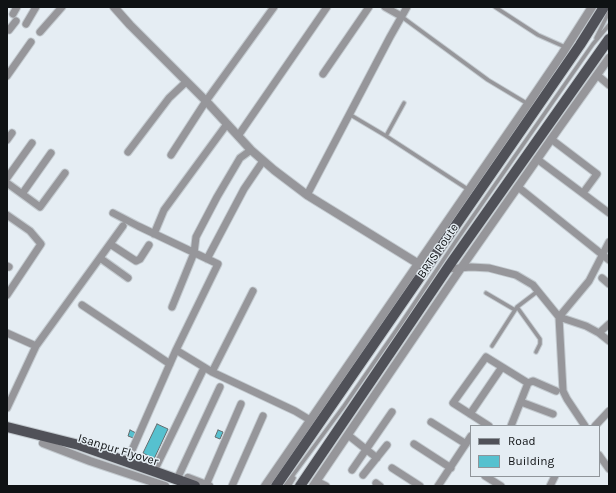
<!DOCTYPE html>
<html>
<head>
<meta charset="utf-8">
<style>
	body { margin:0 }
	#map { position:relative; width:616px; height:493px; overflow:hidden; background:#e5edf3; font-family:Karla,sans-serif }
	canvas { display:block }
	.frame { position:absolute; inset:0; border:8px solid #0f1214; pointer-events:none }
	.legend { position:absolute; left:470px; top:425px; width:130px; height:52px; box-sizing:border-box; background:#e5edf3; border:1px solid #8f959a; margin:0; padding:5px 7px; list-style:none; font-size:12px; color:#0f1214 }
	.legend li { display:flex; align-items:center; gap:8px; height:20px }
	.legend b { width:20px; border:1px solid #8f959a }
</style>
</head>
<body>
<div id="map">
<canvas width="616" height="493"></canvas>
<div class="frame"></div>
<ul class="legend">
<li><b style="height:5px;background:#505158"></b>Road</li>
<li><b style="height:11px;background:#56c1cf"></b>Building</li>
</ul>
</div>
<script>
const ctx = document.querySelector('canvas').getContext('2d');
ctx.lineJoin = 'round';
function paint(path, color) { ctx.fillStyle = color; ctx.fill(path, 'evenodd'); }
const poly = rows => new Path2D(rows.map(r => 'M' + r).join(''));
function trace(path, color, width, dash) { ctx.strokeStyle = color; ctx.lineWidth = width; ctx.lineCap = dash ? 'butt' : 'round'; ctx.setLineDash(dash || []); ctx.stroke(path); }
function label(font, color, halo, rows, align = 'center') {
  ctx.font = font + ' Karla,sans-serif'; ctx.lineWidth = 3; ctx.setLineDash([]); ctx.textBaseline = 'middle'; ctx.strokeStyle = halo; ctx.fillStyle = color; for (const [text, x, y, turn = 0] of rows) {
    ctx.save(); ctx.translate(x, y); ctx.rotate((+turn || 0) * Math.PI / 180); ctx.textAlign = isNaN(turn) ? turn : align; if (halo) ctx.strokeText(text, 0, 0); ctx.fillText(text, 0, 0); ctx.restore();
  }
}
const building = poly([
	[157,424,168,429,154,459,143,453,157,424],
	[130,430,138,434,136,439,128,436,130,430],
	[218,430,223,432,220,439,215,437,218,430]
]);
paint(building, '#56c1cf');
trace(building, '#646d6f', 1);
const service = poly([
	[495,7,538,35,565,47],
	[402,17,488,80,528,104],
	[596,38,609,12],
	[404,103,386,136,469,190],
	[349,114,386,136],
	[486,293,515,310],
	[517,307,540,339,540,344,536,352],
	[492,346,517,307,538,291],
	[285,486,344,406,402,322,456,241,593,44,609,25],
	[289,486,294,478]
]);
const minor = poly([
	[385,7,401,16],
	[13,14,17,7],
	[26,24,36,7],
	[9,30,16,21],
	[40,32,62,7],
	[323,74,369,7],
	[597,75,609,85],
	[7,76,31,42],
	[238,136,327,7],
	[551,139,597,174,583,193],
	[7,140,12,133],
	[128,152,169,98,186,82],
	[171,155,206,101,274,7],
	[537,159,609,213],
	[7,178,32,143],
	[7,183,40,207,65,173],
	[518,187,609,260],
	[22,194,51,153],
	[307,195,390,37,407,7],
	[113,213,138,226,218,264,176,350],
	[7,215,30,231,41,244,7,295],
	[154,234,164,210,227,124],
	[110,244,136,261,140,259,149,245],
	[100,258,128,278],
	[207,259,244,189,263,161],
	[7,266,9,267],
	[447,269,471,267,489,268,516,275,533,285,559,317,586,326,599,333,609,341],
	[602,278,609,284],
	[82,305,170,364],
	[172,307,194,253,196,237,217,197,240,158,251,150],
	[7,333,36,346,7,408],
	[599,333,609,324],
	[36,346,123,226],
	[212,372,253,291],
	[521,402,553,414],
	[470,414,502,367],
	[431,422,466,444],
	[489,426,453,403,486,357,528,383],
	[511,426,528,383,533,381,556,391],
	[585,426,567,399,563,391,559,317,589,281,609,242],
	[595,426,609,411],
	[348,435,377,458],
	[414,444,451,468],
	[599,455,609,469],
	[129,457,176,350,212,372,295,411,310,420],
	[156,467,204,368],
	[392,468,420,486],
	[352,470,392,412],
	[179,475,220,387],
	[363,475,387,445],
	[485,476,501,486],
	[316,481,326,486],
	[376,483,380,486],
	[206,485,241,404],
	[232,486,263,416],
	[438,486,471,436],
	[550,486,555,476]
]);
const tertiary = poly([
	[114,7,130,25,206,101,251,150,274,170,307,195,422,266],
	[43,443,90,461,165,486],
	[188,478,209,486],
	[265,486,528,104,562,54,592,7],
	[313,486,461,268,559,128,609,58]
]);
const primary = poly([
	[7,427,79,445,156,472,195,486],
	[276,486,580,45,604,7],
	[300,486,451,263,609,39]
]);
trace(service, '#c3cacf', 5.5);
trace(minor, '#c3cacf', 9);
trace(tertiary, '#c3cacf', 10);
trace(primary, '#c3cacf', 12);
trace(service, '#96969a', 3.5);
trace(minor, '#96969a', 7);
trace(tertiary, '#96969a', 8);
trace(primary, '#505158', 10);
label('12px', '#0f1214', '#e5edf3', [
	["BRTS Route",438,251,-56],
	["Isanpur Flyover",118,450,17]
]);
</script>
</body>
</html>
